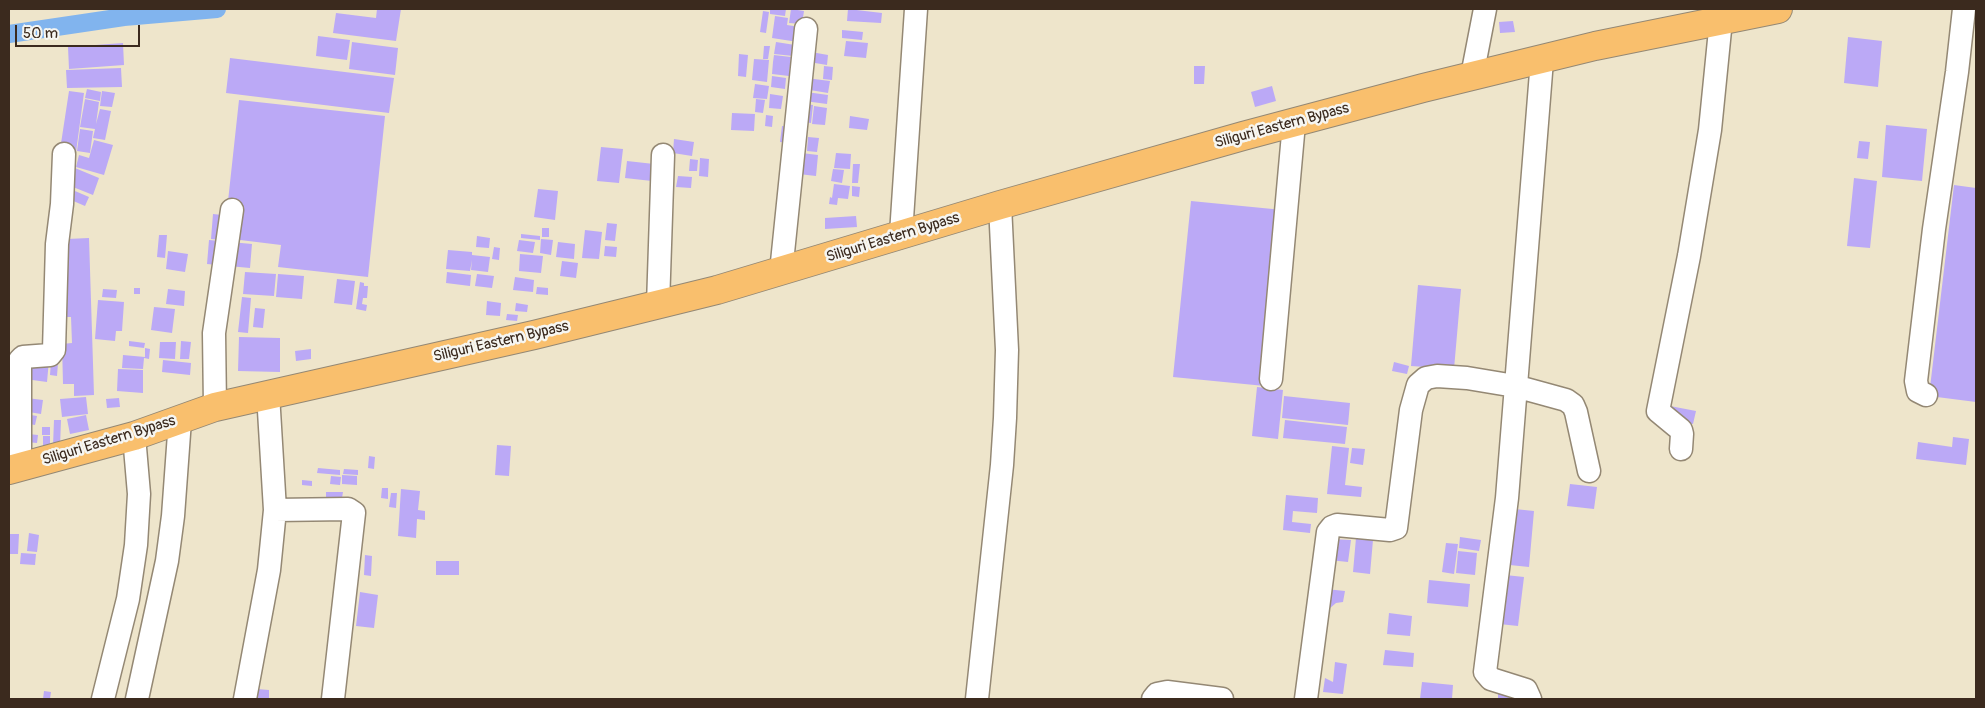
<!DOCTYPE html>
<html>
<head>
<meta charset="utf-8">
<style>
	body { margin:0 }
	#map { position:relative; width:1985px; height:708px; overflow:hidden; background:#eee5cb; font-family:Pangolin,sans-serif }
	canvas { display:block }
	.frame { position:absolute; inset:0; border:10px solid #3b2a1e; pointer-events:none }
	.scale { position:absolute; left:15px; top:25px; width:125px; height:22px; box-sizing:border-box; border:2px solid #3b2a1e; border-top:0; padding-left:6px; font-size:15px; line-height:18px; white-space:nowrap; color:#3b2a1e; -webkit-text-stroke:4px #f6f6f2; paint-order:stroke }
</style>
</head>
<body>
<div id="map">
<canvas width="1985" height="708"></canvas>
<div class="frame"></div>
<div class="scale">50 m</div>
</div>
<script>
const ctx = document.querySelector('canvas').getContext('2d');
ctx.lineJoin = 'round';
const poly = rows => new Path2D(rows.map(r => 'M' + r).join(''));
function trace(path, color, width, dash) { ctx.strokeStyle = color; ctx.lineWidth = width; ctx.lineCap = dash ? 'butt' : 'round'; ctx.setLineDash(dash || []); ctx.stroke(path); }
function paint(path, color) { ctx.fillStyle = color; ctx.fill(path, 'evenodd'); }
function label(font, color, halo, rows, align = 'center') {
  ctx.font = font + ' Pangolin,sans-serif'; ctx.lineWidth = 5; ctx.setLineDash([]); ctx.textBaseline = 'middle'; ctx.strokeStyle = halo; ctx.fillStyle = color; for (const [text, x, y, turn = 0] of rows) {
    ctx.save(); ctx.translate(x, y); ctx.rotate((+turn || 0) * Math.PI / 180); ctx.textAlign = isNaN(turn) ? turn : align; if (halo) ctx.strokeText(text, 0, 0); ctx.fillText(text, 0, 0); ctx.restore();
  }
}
trace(poly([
	[9,34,124,17,217,9]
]), '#81b4ee', 18);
paint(poly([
	[377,9,401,9,396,41,333,33,336,13,376,18],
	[770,9,786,9,785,16,770,14],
	[791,9,804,11,802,24,789,23],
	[848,9,882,13,881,23,847,21],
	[763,11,769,12,766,33,760,32],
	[775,16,788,18,787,25,800,27,798,42,772,38],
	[1513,21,1515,32,1500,33,1499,22],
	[842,30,863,32,862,40,842,38],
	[318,36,350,40,347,60,316,56],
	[1848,37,1882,41,1878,87,1844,83],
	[846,41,868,43,866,58,844,56],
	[352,42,398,48,395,75,349,69],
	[776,42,795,45,793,56,774,54],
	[123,43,124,65,69,69,68,47],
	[764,46,770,46,768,59,763,59],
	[811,52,828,55,827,65,809,62],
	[739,54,748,55,746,77,738,76],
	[774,55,791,57,790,64,773,62],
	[230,58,394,78,389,113,226,93],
	[754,59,769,60,767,82,752,80],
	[773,62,790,64,789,76,772,74],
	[824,66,833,67,832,80,823,79],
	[1194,66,1205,66,1204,84,1194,84],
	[121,68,122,87,67,88,66,70],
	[772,76,786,78,785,89,771,87],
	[806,78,830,81,828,93,804,89],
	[755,84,769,86,767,99,753,98],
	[1272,86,1276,101,1255,107,1251,92],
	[87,89,101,92,100,101,85,98],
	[69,91,84,93,76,152,60,150],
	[102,91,115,93,112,107,100,106],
	[799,91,828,95,827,104,797,100],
	[770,94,783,96,781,109,769,108],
	[85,99,99,102,96,124,100,109,111,111,105,140,93,138,95,129,80,127],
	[756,99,765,100,763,113,755,112],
	[239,100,385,116,368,277,278,267,281,245,224,238],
	[797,103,813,105,811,123,795,121],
	[814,106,827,108,825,125,812,124],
	[732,113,755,114,754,131,731,130],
	[766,115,773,116,772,127,765,126],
	[850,116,869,119,867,130,849,128],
	[1886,125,1927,129,1922,181,1882,177],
	[782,126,791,127,789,143,780,142],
	[80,129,93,131,90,153,77,151],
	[808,137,819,138,817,152,807,151],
	[674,139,694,142,692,156,673,153],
	[94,140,113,145,104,175,76,167,79,155,89,158],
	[1859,141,1870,142,1868,159,1857,158],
	[601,147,623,149,619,183,597,181],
	[793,152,818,155,816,176,790,173],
	[836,153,851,154,850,169,834,168],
	[700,158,709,159,708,177,699,176],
	[690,159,698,160,697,171,689,171],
	[627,161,654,164,652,181,625,178],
	[853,164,860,164,858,183,852,183],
	[75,168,99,178,93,195,68,185],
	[833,169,844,170,842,183,831,181],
	[678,176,692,177,691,188,676,187],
	[1854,178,1877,181,1870,248,1847,246],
	[834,184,850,186,848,199,838,198,837,205,829,204,830,197,832,198],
	[1954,185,1976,188,1976,402,1929,396],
	[852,186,860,187,859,197,852,196],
	[68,188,89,197,85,206,64,197],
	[538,189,558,191,555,220,534,217],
	[1191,201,1293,211,1275,387,1173,377],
	[213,214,222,215,220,240,211,239],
	[856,216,857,227,825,229,825,218],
	[607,223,617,224,615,241,605,240],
	[542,228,549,228,549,237,542,237],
	[585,230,602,232,599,259,582,258],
	[521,234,540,236,540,240,521,238],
	[159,235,167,235,165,258,157,257],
	[477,236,490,238,489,248,476,247],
	[89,238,94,395,74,396,74,384,63,384,62,344,72,343,71,317,66,317,67,239],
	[541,239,553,240,551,255,540,253],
	[209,240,252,244,250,268,207,264],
	[519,240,535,242,533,253,517,251],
	[558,242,575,244,574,259,556,257],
	[605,246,617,247,616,257,604,256],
	[494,247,500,248,499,260,492,259],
	[448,250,472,252,472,255,490,257,488,272,471,270,472,260,470,271,446,269],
	[168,251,188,254,185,272,166,269],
	[520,254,543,256,541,273,519,271],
	[562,261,578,263,576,278,560,276],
	[245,272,276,274,274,296,243,294],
	[447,272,471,275,470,286,446,283],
	[278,274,304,276,302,299,276,297],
	[477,274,494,276,492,288,475,286],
	[515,277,534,280,533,292,513,290],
	[337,279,355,281,352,305,334,303],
	[360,282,364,283,364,286,368,286,367,298,363,298,362,304,367,305,366,311,356,309],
	[1418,285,1461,289,1454,369,1411,366],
	[537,287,548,288,548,295,536,294],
	[134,288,140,288,140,294,134,294],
	[103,289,117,290,116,298,102,297],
	[168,289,185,291,184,306,166,304],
	[242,297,251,298,248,333,238,332],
	[98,300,124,302,122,331,116,331,115,341,95,339],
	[487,301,501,303,500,316,486,315],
	[516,303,528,305,527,312,515,311],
	[154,307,175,309,172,333,151,330],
	[255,308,265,309,263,328,253,327],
	[507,314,518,315,517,321,506,320],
	[239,337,280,338,280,372,238,371],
	[129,341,145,343,144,348,129,346],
	[181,341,191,342,189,359,180,359],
	[160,342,176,342,175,359,159,358],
	[145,348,150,349,149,359,144,358,143,369,122,368,123,355,145,357],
	[311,349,311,359,296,361,295,351],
	[28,358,49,360,47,382,25,379],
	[163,360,191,363,190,375,162,372],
	[51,362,58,363,57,376,50,375],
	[1394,362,1409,366,1407,374,1392,371],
	[118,369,143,370,143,393,117,391],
	[1257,387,1283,390,1278,439,1252,436],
	[1284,396,1350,403,1348,425,1282,418],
	[18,397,43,400,41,414,16,410],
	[86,397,88,414,62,417,60,399],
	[119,398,120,407,107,408,106,399],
	[1670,406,1696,411,1693,424,1667,418],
	[12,412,37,416,35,425,11,421],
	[86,415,89,430,70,434,67,419],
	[54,420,61,420,60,447,53,446],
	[1285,420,1347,427,1345,444,1283,438],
	[42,427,50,427,50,435,42,435],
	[18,433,38,435,37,443,17,441],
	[43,436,50,436,50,446,43,447],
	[1953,437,1969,439,1966,465,1916,459,1918,442,1952,447],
	[497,445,511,446,509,476,495,475],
	[1332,446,1349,448,1345,485,1362,487,1361,497,1327,494],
	[1352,448,1365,449,1363,465,1350,463],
	[369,456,375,457,374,469,368,468],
	[318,468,340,470,340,475,317,473],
	[344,469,358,470,358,475,343,474],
	[342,475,357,476,357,485,342,484],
	[331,476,341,477,340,485,330,484],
	[302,480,312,481,312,486,302,485],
	[1570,484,1597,487,1594,509,1567,506],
	[382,488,388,488,388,499,381,498],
	[401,489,420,491,418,510,425,511,425,520,417,519,416,538,398,536],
	[326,492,343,492,342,498,326,497],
	[391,493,397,493,396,508,389,507],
	[1286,495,1318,498,1317,513,1293,511,1292,522,1311,524,1310,533,1283,530],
	[1505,508,1534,511,1529,567,1500,564],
	[29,533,39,535,37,552,27,551],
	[9,534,19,534,18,554,9,554],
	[1460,537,1481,540,1479,551,1459,548],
	[1356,538,1373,540,1370,574,1353,572],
	[1331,539,1351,540,1348,562,1329,560],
	[1446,543,1458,544,1454,574,1442,572],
	[1458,551,1477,553,1475,575,1456,573],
	[21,553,36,554,35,565,20,564],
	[365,555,372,556,371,576,364,575],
	[436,561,459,561,459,575,436,575],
	[1496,574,1524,577,1518,626,1490,623],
	[1429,580,1470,584,1468,607,1427,603],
	[1326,589,1345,591,1343,602,1336,603,1329,609,1323,608],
	[360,592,378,595,374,628,356,626],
	[1389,613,1412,616,1410,636,1387,634],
	[1385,650,1414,653,1413,667,1383,665],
	[1335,662,1347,664,1343,694,1323,692,1325,678,1333,682],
	[1422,682,1453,685,1452,699,1420,699],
	[257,689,269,690,269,699,256,699],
	[44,691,51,692,50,699,43,699],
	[1498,692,1513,693,1512,699,1498,699]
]), '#bba9f6');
const minor = poly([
	[1472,76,1485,9],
	[901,234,916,9],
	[781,272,806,29],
	[658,305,663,155],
	[1271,379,1294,123],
	[1926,395,1918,391,1916,381,1934,229,1957,72,1964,9],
	[215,407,214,333,232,210],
	[1681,449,1682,434,1681,430,1658,411,1689,256,1710,130,1721,20],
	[20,467,20,360,23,357,50,355,54,350,57,244,62,204,64,154],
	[275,510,348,509,354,513,333,699],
	[103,699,128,599,136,545,139,494,134,436],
	[137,699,167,561,173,516,180,420],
	[245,699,269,570,275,510,268,394],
	[977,699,1002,465,1005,418,1007,350,1000,205],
	[1153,699,1157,694,1167,692,1222,699],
	[1306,699,1328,532,1332,527,1337,525,1390,530,1396,528,1411,410,1418,385,1426,378,1437,376,1467,378,1515,386,1566,400,1573,405,1576,412,1589,471],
	[1530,699,1526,690,1491,679,1485,672,1507,498,1542,60]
]);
const major = poly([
	[9,470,134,436,215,407,534,335,717,290,1000,205,1243,136,1423,88,1595,46,1778,9]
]);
trace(minor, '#948874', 25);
trace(major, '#948874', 30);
trace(minor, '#fff', 22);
trace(major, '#f9bf6d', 28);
label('15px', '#3b2a1e', '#f6f6f2', [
	["Siliguri Eastern Bypass",1282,126,-15],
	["Siliguri Eastern Bypass",893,238,-17],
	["Siliguri Eastern Bypass",501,342,-13],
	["Siliguri Eastern Bypass",109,441,-17]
]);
</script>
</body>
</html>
